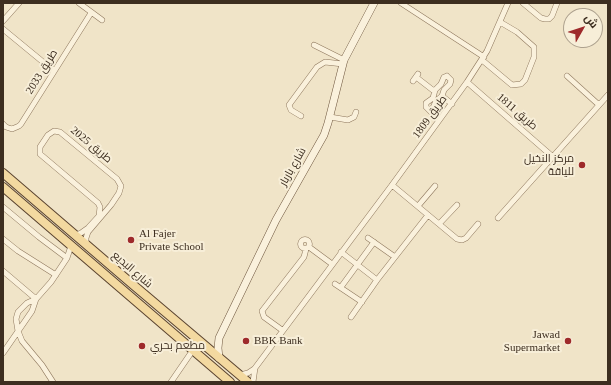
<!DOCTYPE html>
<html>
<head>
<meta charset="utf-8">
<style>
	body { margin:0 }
	#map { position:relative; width:611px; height:385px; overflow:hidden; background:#f0e4c8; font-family:"Times New Roman",Cairo,serif }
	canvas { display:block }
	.frame { position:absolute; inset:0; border:4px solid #3d2e20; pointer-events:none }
	.north { position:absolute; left:563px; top:8px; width:40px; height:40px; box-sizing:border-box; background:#f7eed8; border:1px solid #ada18e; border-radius:50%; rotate:51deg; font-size:11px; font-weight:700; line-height:16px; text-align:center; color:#3d2e20 }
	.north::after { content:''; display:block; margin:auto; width:14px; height:18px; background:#9e2a2b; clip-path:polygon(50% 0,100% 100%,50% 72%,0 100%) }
</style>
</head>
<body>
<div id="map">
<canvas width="611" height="385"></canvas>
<div class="frame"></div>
<div class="north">ش</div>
</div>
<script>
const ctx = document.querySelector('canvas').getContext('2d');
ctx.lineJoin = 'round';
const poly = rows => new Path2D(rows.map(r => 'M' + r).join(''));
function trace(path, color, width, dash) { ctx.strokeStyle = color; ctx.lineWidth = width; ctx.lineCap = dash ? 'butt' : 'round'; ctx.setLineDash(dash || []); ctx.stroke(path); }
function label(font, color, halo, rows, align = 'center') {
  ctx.font = font + ' "Times New Roman",Cairo,serif'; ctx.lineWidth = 4; ctx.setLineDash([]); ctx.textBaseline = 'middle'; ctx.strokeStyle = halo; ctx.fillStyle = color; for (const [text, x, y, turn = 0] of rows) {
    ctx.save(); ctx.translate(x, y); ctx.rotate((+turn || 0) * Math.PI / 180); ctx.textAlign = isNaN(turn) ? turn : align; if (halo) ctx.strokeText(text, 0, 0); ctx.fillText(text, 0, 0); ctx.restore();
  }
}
const street = poly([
	[79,3,102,20],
	[401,3,484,57],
	[523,3,541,18,545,19,549,19,552,16,557,3],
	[3,21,19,3],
	[3,29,54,71],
	[314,45,344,60],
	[482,60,512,85,521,84,525,80,534,57,534,47,517,32,500,22],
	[447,76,451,80,450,84,444,90,442,96,436,101,431,112,426,107,426,103,433,98,435,90,441,84,444,77,447,76],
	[567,76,599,105],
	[416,77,434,91],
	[413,81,418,74],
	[467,82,553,157],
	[442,96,452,104],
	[301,116,291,110,289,105,317,67,325,62,343,64],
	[330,117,348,120,354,117,356,112],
	[3,124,6,127,12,129,19,126,21,124,91,13],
	[392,185,457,239,462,240,466,238,478,224],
	[418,206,435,186],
	[3,207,39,237,67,258],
	[498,218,608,95],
	[439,224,457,205],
	[75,235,81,233,88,228,99,216,100,207,98,203,40,154,40,147,48,135,54,131,60,132,117,179,121,186,119,193,111,205,88,232,86,238,86,245],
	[368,238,395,257],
	[3,239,18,251,56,275],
	'300.5 244a4.5 4.5 0 1 1 9 0a4.5 4.5 0 1 1-9 0Z',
	[309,247,332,264],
	[341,252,377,280],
	[3,271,36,299,32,311,3,353],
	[335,284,362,302],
	[341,287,374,242],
	[351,317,377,280,428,215],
	[282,330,264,317,262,311,304,257,306,249],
	[240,375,248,373,254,369],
	[53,382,42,365,22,341,18,331,16,319,18,312,27,303,36,299,51,282,67,258,71,246],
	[171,382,193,350],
	[253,382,255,368,392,185,467,82,487,51,508,3]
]);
const secondary = poly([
	[219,358,218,348,219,338,276,220,324,135,328,123,344,60,374,3]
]);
const primary = poly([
	[3,173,131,283,248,382],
	[3,187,230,382]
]);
trace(street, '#8d765c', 6);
trace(secondary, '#6f573f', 8);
trace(primary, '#5b4430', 10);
trace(street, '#faf1dc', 5);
trace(secondary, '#faf1dc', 7);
trace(primary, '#f3d9a0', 8);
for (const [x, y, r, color] of [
	[582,165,4,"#9e2a2b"],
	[131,240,4,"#9e2a2b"],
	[246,341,4,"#9e2a2b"],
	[568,341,4,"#9e2a2b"],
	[142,346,4,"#9e2a2b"]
]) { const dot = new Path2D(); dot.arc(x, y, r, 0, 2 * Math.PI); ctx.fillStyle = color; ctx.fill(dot); trace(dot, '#f7eed8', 1.5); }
label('11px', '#3d2e20', '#f7eed8', [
	["طريق 2033",42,72,-58],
	["طريق 1811",517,112,41],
	["طريق 1809",430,117,-54],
	["طريق 2025",91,145,40],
	["شارع باربار",293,167,-60],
	["شارع البديع",132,270,41]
]);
label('11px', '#3d2e20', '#f7eed8', [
	["مركز النخيل",574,159,"right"],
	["للياقة",574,172,"right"],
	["Al Fajer",139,234],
	["Private School",139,247],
	["Jawad",560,335,"right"],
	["Supermarket",560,348,"right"],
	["BBK Bank",254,341],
	["مطعم بحري",150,346]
], 'left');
</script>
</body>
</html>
